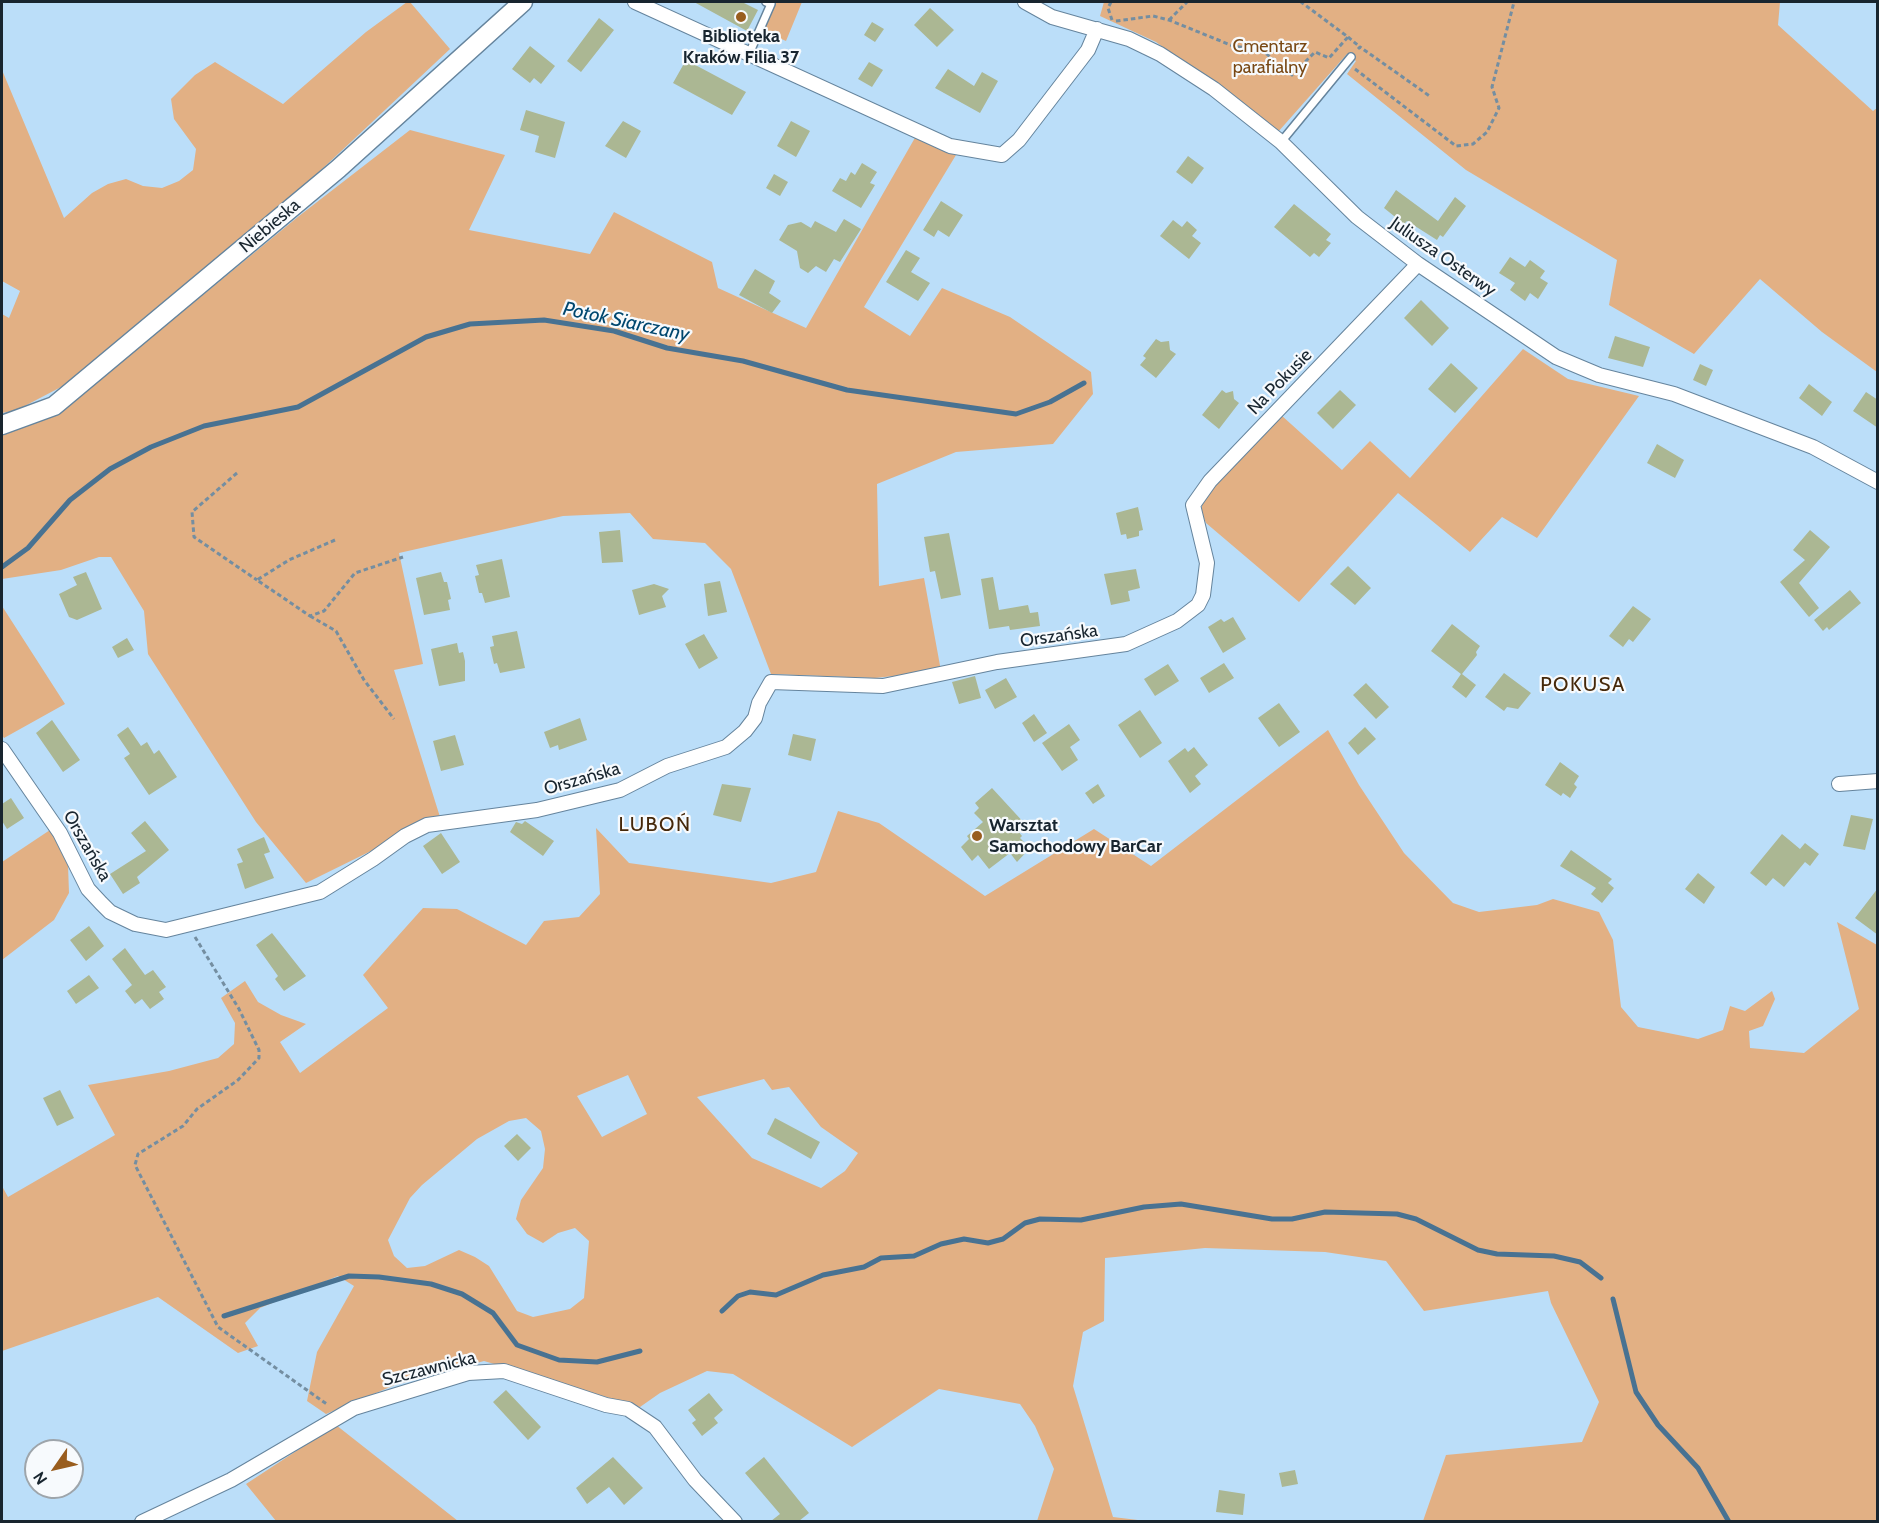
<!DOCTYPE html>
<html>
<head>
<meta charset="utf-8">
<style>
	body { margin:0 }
	#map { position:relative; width:1879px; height:1523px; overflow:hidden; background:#bbdef9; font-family:Cabin,sans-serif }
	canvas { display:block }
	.frame { position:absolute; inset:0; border:3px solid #18252f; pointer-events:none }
	.north { position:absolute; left:24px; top:1439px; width:60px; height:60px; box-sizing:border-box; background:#f7fafd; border:2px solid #9ea5ab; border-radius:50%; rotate:236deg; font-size:16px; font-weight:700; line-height:24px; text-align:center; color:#18252f }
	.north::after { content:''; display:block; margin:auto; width:21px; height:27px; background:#995d1e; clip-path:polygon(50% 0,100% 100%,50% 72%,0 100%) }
</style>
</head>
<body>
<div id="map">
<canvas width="1879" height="1523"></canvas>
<div class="frame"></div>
<div class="north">N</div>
</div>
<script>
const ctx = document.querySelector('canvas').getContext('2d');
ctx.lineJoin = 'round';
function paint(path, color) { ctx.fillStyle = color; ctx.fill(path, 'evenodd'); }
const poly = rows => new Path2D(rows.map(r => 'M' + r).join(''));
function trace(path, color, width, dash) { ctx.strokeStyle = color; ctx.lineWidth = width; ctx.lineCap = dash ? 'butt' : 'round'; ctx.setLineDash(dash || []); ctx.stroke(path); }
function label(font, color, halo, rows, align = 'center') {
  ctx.font = font + ' Cabin,sans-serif'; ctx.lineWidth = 4.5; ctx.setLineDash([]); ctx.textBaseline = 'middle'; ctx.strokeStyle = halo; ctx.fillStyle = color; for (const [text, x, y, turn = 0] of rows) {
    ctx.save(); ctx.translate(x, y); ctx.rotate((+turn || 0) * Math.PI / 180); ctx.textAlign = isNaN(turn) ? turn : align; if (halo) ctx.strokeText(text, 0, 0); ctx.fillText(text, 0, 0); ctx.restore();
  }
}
paint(poly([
	[407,2,410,2,450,49,288,201,63,386,17,410,2,413,2,314,9,318,20,291,2,281,2,70,64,218,92,193,108,184,126,179,143,186,162,188,179,181,193,170,196,149,174,119,171,99,195,75,215,62,283,104,366,32],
	[776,2,802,2,786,41,763,31],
	[1104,2,1780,2,1778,25,1873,111,1877,108,1877,372,1822,332,1760,279,1694,354,1609,305,1617,260,1466,170,1347,74,1356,61,1347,54,1278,132,1156,42,1100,16],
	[410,130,505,155,469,230,590,254,614,212,712,262,718,288,806,328,916,136,956,155,864,307,910,336,942,288,1010,317,1091,372,1093,394,1053,444,956,452,877,484,879,586,924,578,941,671,875,678,771,674,731,569,705,543,653,539,630,513,563,516,399,553,423,664,394,670,440,817,306,883,256,822,148,654,144,611,111,557,99,557,61,570,2,579,2,435,59,413,299,216],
	[1523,349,1568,379,1639,396,1537,538,1502,517,1470,552,1398,493,1299,602,1206,523,1202,514,1202,503,1212,487,1281,415,1342,470,1370,441,1410,478],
	[2,606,65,704,4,738,2,735],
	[1328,730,1359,785,1404,853,1453,903,1479,912,1537,905,1553,899,1599,912,1613,940,1621,1007,1638,1027,1698,1039,1723,1030,1730,1006,1745,1011,1772,991,1775,999,1763,1026,1749,1031,1750,1048,1804,1053,1859,1009,1837,922,1877,945,1877,1521,1423,1521,1446,1455,1582,1442,1599,1402,1551,1303,1548,1291,1424,1311,1386,1261,1325,1252,1205,1248,1105,1258,1104,1321,1083,1332,1073,1386,1113,1517,1146,1521,1037,1521,1054,1469,1035,1426,1020,1404,939,1389,852,1447,733,1374,707,1371,660,1393,640,1407,484,1361,395,1385,326,1414,307,1401,317,1352,354,1286,338,1276,260,1308,245,1323,258,1346,238,1353,158,1297,2,1351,2,1186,8,1197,115,1135,88,1085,169,1071,218,1058,234,1044,235,1023,221,998,245,981,258,1002,281,1015,306,1024,280,1042,300,1073,388,1008,363,975,423,908,457,909,526,945,544,921,579,917,600,894,596,828,629,863,771,883,816,872,838,811,879,823,985,896,1094,829,1151,866],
	[628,1075,647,1114,602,1137,577,1096],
	[764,1079,772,1090,789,1087,821,1127,858,1153,845,1171,821,1188,752,1158,697,1097],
	[526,1118,541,1131,545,1149,543,1168,521,1200,516,1219,527,1234,543,1243,558,1233,575,1228,589,1241,584,1298,570,1309,533,1317,517,1311,489,1266,475,1257,459,1250,425,1266,407,1268,394,1256,388,1240,410,1198,422,1185,477,1139,509,1121],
	[53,828,68,865,69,893,54,920,2,960,2,862],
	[336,1425,458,1521,276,1521,246,1484]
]), '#e2b084');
trace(poly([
	[2,567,28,548,70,500,110,469,151,447,204,426,298,407,426,337,470,324,544,320,614,331,667,348,743,361,847,390,1016,414,1050,402,1084,383],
	[1613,1299,1636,1392,1658,1425,1698,1468,1729,1522],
	[722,1311,738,1296,750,1292,776,1295,823,1275,864,1267,881,1258,914,1256,941,1244,964,1239,988,1243,1003,1239,1025,1223,1040,1219,1081,1220,1144,1207,1181,1204,1272,1219,1292,1219,1325,1212,1397,1214,1416,1219,1478,1250,1497,1254,1554,1256,1580,1262,1601,1278],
	[224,1316,349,1276,379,1277,431,1284,462,1294,493,1313,517,1345,559,1360,597,1362,640,1351]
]), '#487292', 5);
paint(poly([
	[694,2,742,2,758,10,747,31],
	[930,8,954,30,937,47,914,25],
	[599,18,614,30,581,72,567,61],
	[872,22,884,29,875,42,864,35],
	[530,46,555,66,541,84,534,78,530,83,512,69],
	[686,60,746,92,732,115,673,83],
	[869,62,883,70,872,87,858,79],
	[948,69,974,86,982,72,998,81,980,113,935,88],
	[526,110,565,122,555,158,535,152,539,136,520,130],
	[623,121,641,131,626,158,605,146],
	[791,121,810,131,796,157,777,146],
	[1188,156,1204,168,1192,184,1176,172],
	[862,163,877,172,870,183,875,185,861,208,832,191,840,178,846,181,851,172,855,175],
	[774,174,788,182,780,196,766,188],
	[1396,190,1438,221,1455,197,1466,206,1443,237,1440,235,1437,240,1407,221,1404,224,1384,208],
	[941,201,963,215,949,237,938,230,934,237,923,230],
	[1294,204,1331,234,1326,240,1331,243,1319,257,1314,253,1310,257,1274,227],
	[844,219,861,229,840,262,834,259,826,272,816,266,808,273,800,268,797,251,779,240,788,225,801,222,811,228,815,221,836,232],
	[1173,220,1182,227,1187,221,1197,230,1192,236,1201,243,1189,259,1160,236],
	[906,250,920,258,911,272,930,283,918,301,886,282],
	[1510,257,1525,267,1530,260,1545,271,1540,278,1548,283,1538,299,1530,293,1525,301,1510,290,1515,283,1499,273],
	[755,269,775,281,769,293,781,301,772,313,739,295],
	[1421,300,1449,328,1432,346,1404,318],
	[1615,336,1650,347,1643,367,1608,358],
	[1156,339,1161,342,1169,341,1170,350,1176,354,1156,378,1140,365,1146,358,1143,356],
	[1451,363,1478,388,1455,413,1428,389],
	[1700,364,1713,370,1706,386,1693,380],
	[1809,384,1832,402,1822,416,1799,398],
	[1222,390,1226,393,1233,391,1234,399,1239,403,1219,429,1202,415],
	[1340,390,1356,405,1333,429,1317,413],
	[1866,392,1878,400,1878,428,1853,411],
	[1657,444,1684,460,1675,478,1647,463],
	[1138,507,1143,530,1139,531,1139,536,1127,539,1126,534,1121,535,1116,513],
	[620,530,623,562,602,563,599,532],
	[1810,530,1830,547,1799,583,1819,608,1809,617,1780,582,1805,560,1793,550],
	[949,533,961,595,941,599,935,571,930,572,924,537],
	[502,559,510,597,485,603,482,593,479,593,475,576,479,575,476,565],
	[1348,566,1371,588,1355,605,1330,584],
	[1136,569,1140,588,1128,591,1130,601,1111,605,1104,574],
	[86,572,102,609,77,620,69,617,59,594,77,585,73,577],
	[441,572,444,582,447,582,451,599,448,600,450,610,424,615,416,578],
	[993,577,999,610,1028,605,1030,613,1038,612,1040,626,1010,630,1009,626,989,629,981,579],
	[720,581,727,612,708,616,704,584],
	[654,584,669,589,662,596,666,607,639,615,632,590],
	[1850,590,1861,603,1829,630,1827,627,1823,631,1814,620],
	[1633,606,1651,619,1633,642,1629,639,1623,647,1609,636],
	[1233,617,1246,639,1223,653,1208,627,1221,619,1224,622],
	[1452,624,1480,646,1476,652,1477,655,1462,674,1476,685,1466,698,1452,687,1461,674,1431,651],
	[517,631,525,668,500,673,497,663,494,664,490,647,494,646,492,636],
	[704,634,718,658,699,669,685,644],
	[127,638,134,650,118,658,112,647],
	[457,643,459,653,463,652,465,661,465,681,439,686,431,649],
	[1224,663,1234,678,1209,693,1200,678],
	[1168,664,1179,681,1155,696,1144,679],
	[1504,673,1531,693,1518,709,1507,707,1504,711,1485,697],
	[975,676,981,698,959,704,952,682],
	[1006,678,1017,697,995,709,985,690],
	[1366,683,1389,707,1376,719,1353,695],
	[1279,703,1300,732,1279,747,1258,718],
	[1140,710,1162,743,1140,758,1118,725],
	[1034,714,1047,733,1034,742,1022,723],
	[580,718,587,740,559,750,558,745,550,748,544,732],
	[52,720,80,760,63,772,36,733],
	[1069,724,1080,740,1070,747,1078,760,1062,771,1042,743],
	[128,727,141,746,147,742,154,754,159,750,177,777,149,795,124,758,130,754,117,735],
	[1365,727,1376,739,1358,755,1348,743],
	[793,734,816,739,811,761,788,755],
	[455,735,464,765,441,771,433,741],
	[1194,747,1208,765,1195,776,1201,784,1190,793,1168,761,1185,748,1188,752],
	[1560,762,1579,776,1574,784,1577,787,1570,798,1563,793,1561,796,1545,785],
	[722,784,751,788,741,822,713,815],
	[1098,784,1105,796,1093,804,1085,793],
	[992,788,1026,825,1018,831,1022,836,1020,838,1030,848,1017,862,1010,853,989,869,978,855,972,861,961,847,969,839,967,836,983,822,974,813,979,808,975,803],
	[11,798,24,818,7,829,2,821,2,804],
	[1851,815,1873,819,1865,850,1843,846],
	[145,821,169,850,137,877,140,883,123,894,110,874,146,851,131,833],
	[525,821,554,841,543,856,510,832,516,822,522,824],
	[441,833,460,862,442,874,423,846],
	[1782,834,1800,849,1805,843,1819,854,1810,866,1805,862,1784,887,1773,878,1766,886,1750,873],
	[264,837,270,852,264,854,274,878,245,889,237,864,243,862,237,849],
	[1571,850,1612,879,1608,883,1614,888,1602,903,1591,894,1596,888,1560,866],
	[1698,873,1715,887,1704,904,1685,889],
	[1878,888,1878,935,1855,918],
	[89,926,104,946,86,961,70,940],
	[272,933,306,976,284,991,275,979,278,976,256,945],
	[125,948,145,975,153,970,166,987,159,992,164,999,150,1009,142,999,135,1004,125,991,132,985,112,959],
	[89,975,99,988,76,1004,67,991],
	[60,1090,74,1118,57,1126,43,1098],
	[775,1118,820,1142,811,1159,767,1134],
	[517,1134,531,1148,518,1161,504,1146],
	[506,1390,541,1427,528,1440,493,1402],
	[709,1393,723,1410,714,1418,718,1423,702,1436,692,1423,696,1420,688,1410],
	[613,1457,643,1488,624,1505,609,1487,587,1504,576,1488],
	[764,1457,809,1513,799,1521,771,1521,780,1514,745,1473],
	[1295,1470,1298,1484,1282,1487,1279,1473],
	[1219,1490,1245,1494,1243,1515,1216,1512]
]), '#abb793');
const service = poly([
	[749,54,771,4,766,2],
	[1281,142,1351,57]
]);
const minor = poly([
	[635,2,950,146,1002,155,1019,140,1088,50,1097,29],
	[1025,2,1052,17,1129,39,1160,54,1214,89,1281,142,1357,217,1418,264,1556,357,1599,375,1674,394,1813,447,1878,482],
	[2,749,60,833,88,889,101,903,110,912,135,924,166,930,320,892,373,859,405,836,427,825,537,810,620,790,667,766,726,747,745,731,755,718,759,703,771,682,883,686,997,662,1126,644,1177,621,1198,605,1203,595,1207,563,1193,505,1210,481,1418,264],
	[1839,784,1878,781],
	[142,1522,231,1480,354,1408,468,1373,504,1371,606,1405,628,1409,655,1427,695,1480,735,1522]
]);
const tertiary = poly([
	[2,425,54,406,338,169,523,2]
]);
trace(service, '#65849d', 10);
trace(minor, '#65849d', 16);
trace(tertiary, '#65849d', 21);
trace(poly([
	[1111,2,1108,8,1112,20],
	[1169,20,1187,2],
	[1116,21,1153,16,1169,20,1233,46,1262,50,1292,75,1315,52,1329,58,1348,37,1301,2],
	[1348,37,1360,47],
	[1358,49,1360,47,1431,97],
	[1355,69,1456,146,1473,144,1487,132,1499,108,1492,87,1514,2],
	[237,473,192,512,194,537,257,580],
	[335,540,289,560,257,580,310,616,324,611,355,573,403,557],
	[310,616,336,631,364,680,394,719],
	[195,937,239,1009,259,1050,259,1058,238,1080,197,1109,183,1126,138,1154,135,1165,218,1327,328,1405]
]), '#748ea1', 3, [4.5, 3]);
trace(service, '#fff', 7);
trace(minor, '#fff', 14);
trace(tertiary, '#fff', 18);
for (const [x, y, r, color] of [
	[741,17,6,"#995d1e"],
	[977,836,6,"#995d1e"]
]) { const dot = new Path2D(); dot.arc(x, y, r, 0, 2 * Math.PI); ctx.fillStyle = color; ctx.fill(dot); trace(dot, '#f7fafd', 2); }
label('bold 18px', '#18252f', '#f7fafd', [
	["Biblioteka",741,37],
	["Kraków Filia 37",741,58],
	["Warsztat",989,826,"left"],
	["Samochodowy BarCar",989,847,"left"]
]);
label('18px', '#794814', '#f7fafd', [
	["Cmentarz",1270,47],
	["parafialny",1270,68]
]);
label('18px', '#18252f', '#f7fafd', [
	["Niebieska",270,226,-40],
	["Juliusza Osterwy",1443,257,35],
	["Na Pokusie",1280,382,-46],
	["Orszańska",1059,636,-8],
	["Orszańska",582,779,-16],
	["Orszańska",87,846,60],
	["Szczawnicka",429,1369,-14]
]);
label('italic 20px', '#00476f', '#f7fafd', [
	["Potok Siarczany",626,322,12]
]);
ctx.letterSpacing = '1.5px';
label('20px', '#45280a', '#f7fafd', [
	["POKUSA",1583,685],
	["LUBOŃ",655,825]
]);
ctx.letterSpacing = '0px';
</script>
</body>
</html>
